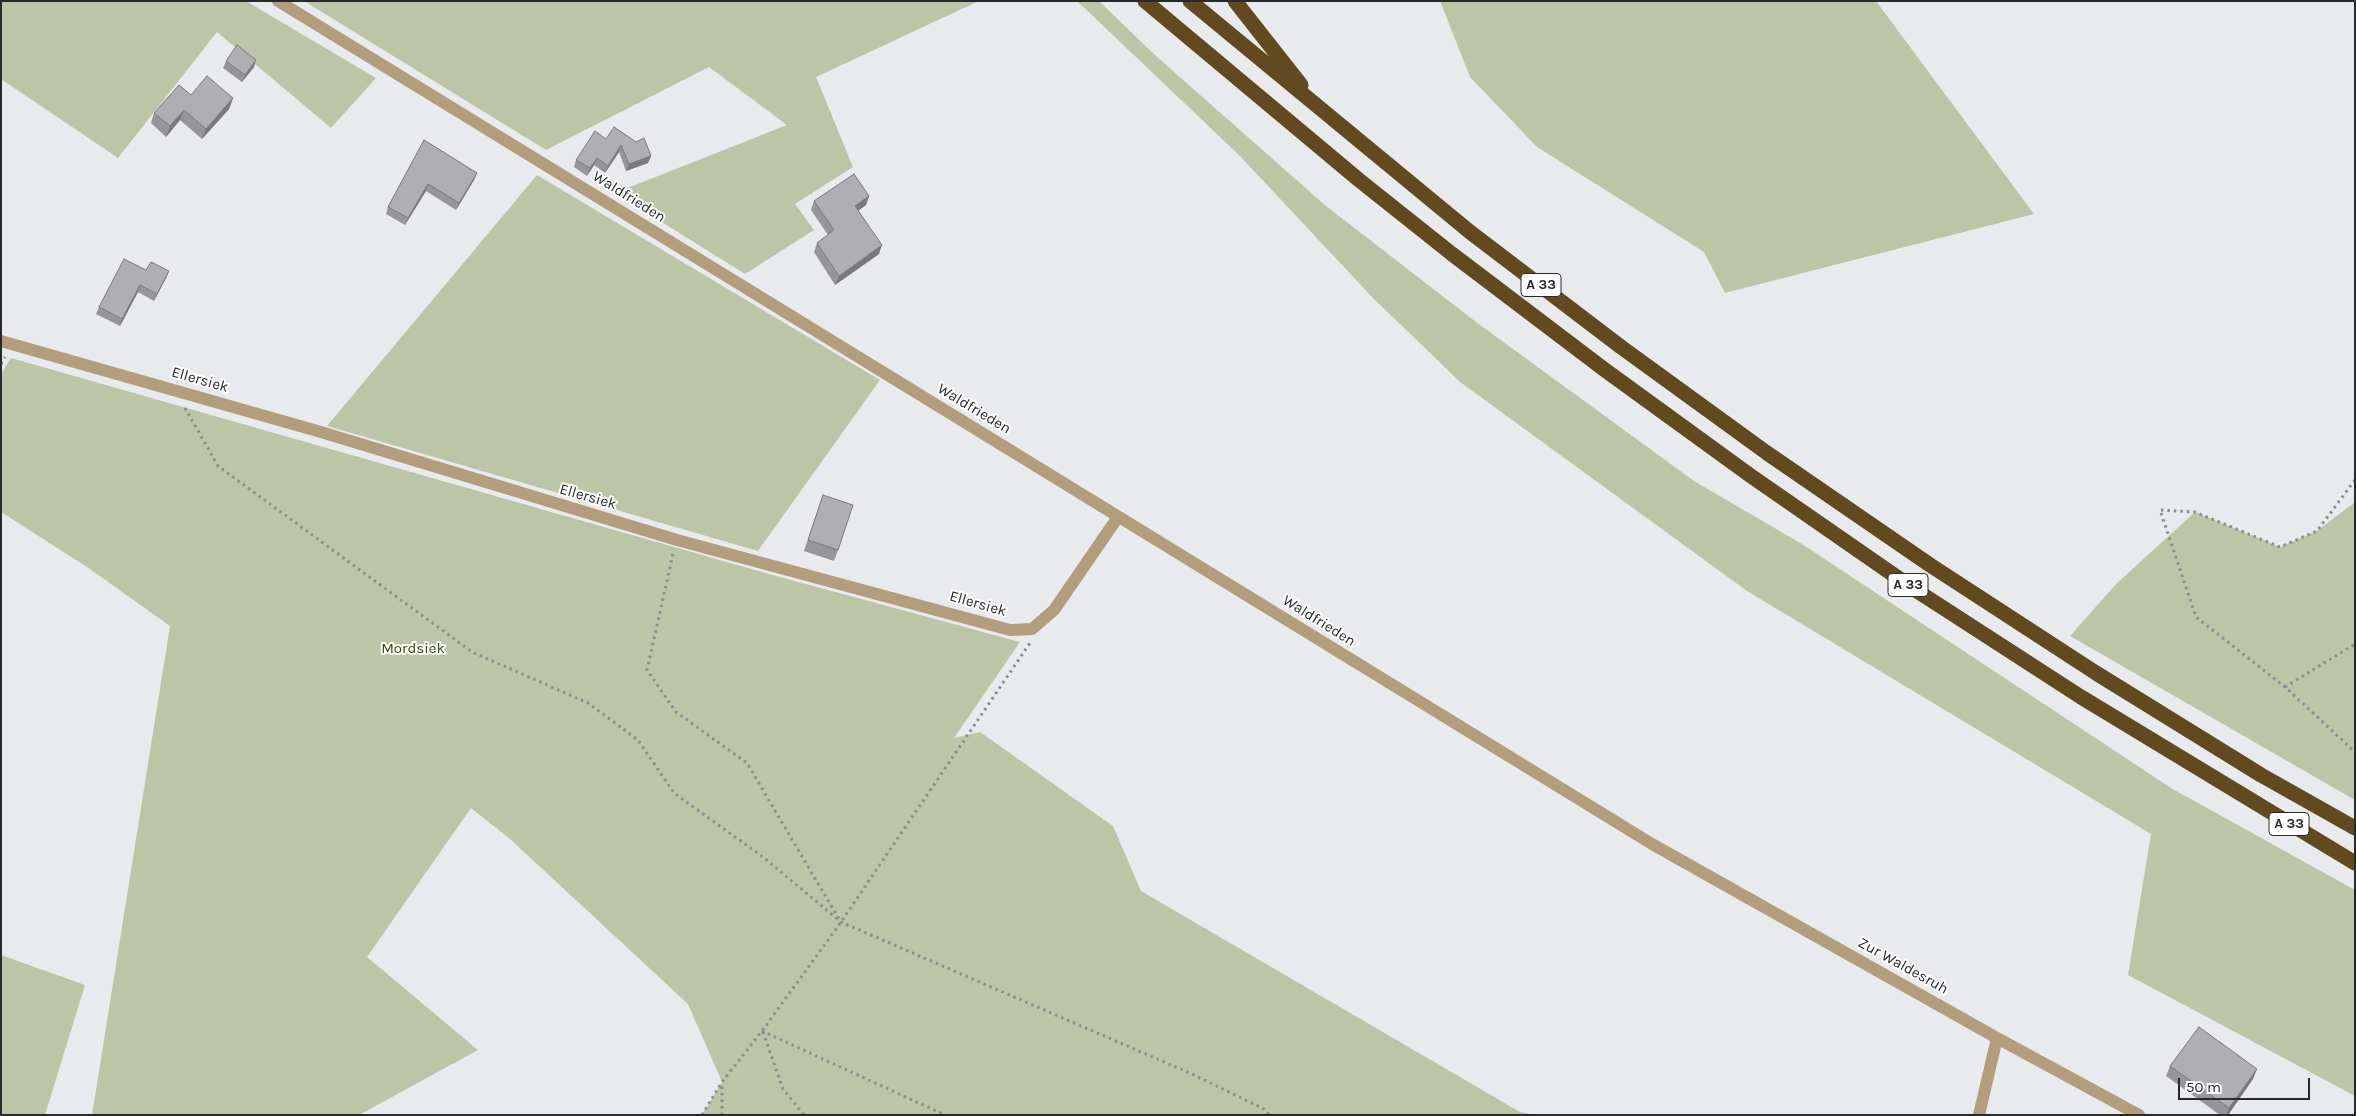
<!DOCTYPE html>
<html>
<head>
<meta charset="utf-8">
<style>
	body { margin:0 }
	#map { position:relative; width:2356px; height:1116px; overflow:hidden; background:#e9eaee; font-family:Karla,sans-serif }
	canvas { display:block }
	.frame { position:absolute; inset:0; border:2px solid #28292a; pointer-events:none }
	.scale { position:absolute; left:2178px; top:1078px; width:132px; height:22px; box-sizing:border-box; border:2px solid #28292a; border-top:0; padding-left:6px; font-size:15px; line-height:18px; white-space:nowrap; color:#28292a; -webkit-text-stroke:4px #fff; paint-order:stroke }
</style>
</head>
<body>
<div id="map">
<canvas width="2356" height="1116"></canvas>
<div class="frame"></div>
<div class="scale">50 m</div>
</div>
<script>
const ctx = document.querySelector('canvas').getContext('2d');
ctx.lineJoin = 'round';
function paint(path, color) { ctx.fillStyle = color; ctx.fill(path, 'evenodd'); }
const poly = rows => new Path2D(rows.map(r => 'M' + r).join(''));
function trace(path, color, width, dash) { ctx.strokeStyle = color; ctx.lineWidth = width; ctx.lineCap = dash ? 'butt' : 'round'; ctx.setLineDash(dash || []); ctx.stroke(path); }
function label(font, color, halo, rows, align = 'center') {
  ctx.font = font + ' Karla,sans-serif'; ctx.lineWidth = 4; ctx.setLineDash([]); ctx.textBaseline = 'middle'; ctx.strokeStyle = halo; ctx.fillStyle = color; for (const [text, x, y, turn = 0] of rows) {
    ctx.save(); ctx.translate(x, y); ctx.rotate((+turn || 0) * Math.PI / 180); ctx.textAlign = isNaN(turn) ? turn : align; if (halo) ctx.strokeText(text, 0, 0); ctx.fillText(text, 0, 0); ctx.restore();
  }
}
paint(poly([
	[1,1,246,1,376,78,331,128,217,32,118,158,1,79],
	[304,1,979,1,816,77,853,167,795,204,814,230,745,274,615,193,787,125,709,67,546,150],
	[1077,1,1099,1,1156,56,1326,206,1476,322,1694,481,1802,544,2171,788,2355,890,2355,1096,2128,975,2151,834,1747,591,1460,382,1372,297,1239,155],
	[1440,1,1876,1,2034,214,1725,293,1704,252,1537,147,1470,77],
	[537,175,880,380,758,551,327,426],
	[11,358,769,574,1020,642,954,738,980,732,1113,826,1141,891,1520,1112,1536,1115,702,1115,722,1082,688,1004,510,839,471,808,367,957,478,1050,359,1115,92,1115,170,626,87,567,1,512,1,374],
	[2355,502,2355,800,2070,636,2116,584,2195,512,2280,547,2317,531],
	[1,955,85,985,45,1115,1,1115]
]), '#bcc6a6');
trace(poly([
	[1,364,5,357],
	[185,408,218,466,472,652,588,703,638,740,674,793,763,857,841,922,1192,1074,1264,1109,1269,1115],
	[2355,480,2317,531,2280,547,2195,512,2160,510,2196,617,2285,687,2355,752],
	[673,554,647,670,676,712,747,763,839,919],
	[2285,687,2355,644],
	[762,1031,945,1115],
	[763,1032,783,1089,804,1115],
	[702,1115,722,1082,762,1031,841,922,1030,643],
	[722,1115,722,1083]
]), '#8b8c8f', 3, [2.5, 4]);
trace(poly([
	[278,1,1652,844,1997,1038,2139,1115],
	[1,341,321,432,677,540,1010,630,1032,629,1054,610,1118,517],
	[1979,1115,1997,1038]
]), '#b29d7d', 12);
trace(poly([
	[1145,1,1359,180,1452,254,1605,370,1751,476,1914,589,2081,697,2355,863],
	[1190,1,1470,232,1621,347,1767,453,1930,565,2096,673,2261,775,2355,828],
	[1235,1,1301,85]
]), '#62491f', 15);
paint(poly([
	[226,61,254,67,242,82,223,68],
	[191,95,233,98,229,109,202,139,180,120,166,137,151,123,154,113],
	[606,139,651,156,648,163,626,171,619,152,605,173,594,165,587,176,574,167,576,160],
	[424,140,477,173,474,180,456,210,426,191,405,225,386,214,388,207],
	[869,196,866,205,858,211,879,254,835,285,814,252,817,243,828,235,811,210,814,201],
	[146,270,169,271,166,278,154,301,138,292,120,326,96,314,99,307],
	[823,495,838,550,834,561,804,551],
	[2170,1066,2253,1079,2228,1115,2220,1115,2166,1076]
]), '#969699');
paint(poly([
	[256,60,254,67,242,82,245,75],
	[233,98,229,109,202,139,206,129],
	[184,110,180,120,166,137,170,126],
	[621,145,619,152,605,173,608,166],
	[651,156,648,163,626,171,629,164],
	[597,158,594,165,587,176,590,168],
	[477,173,474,180,456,210,459,203],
	[428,184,426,191,405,225,408,218],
	[869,196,866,205,852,215,855,206],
	[882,245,879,254,835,285,839,276],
	[169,271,166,278,154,301,157,294],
	[140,285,138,292,120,326,122,319],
	[2257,1069,2253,1079,2228,1115,2226,1115,2229,1108]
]), '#7a7a7d');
const building = poly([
	[237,45,256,60,245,75,226,61,237,45],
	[207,76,233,98,206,129,184,110,170,126,154,113,179,85,191,95,207,76],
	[614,127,636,142,644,138,651,156,629,164,621,145,608,166,597,158,590,168,576,160,595,131,606,139,614,127],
	[424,140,477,173,459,203,428,184,408,218,388,207,424,140],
	[854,174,869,196,855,206,882,245,839,276,817,243,834,230,814,201,854,174],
	[124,259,146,270,151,262,169,271,157,294,140,285,122,319,99,307,124,259],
	[823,495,853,505,838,550,808,540,823,495],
	[2199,1027,2257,1069,2229,1108,2170,1066,2199,1027]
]);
paint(building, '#afaeb2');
trace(building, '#7a7a7d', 1);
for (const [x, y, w] of [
	[1541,285,40],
	[1908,585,40],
	[2289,824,40]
]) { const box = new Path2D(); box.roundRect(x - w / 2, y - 11.5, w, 23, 4); ctx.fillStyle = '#fff'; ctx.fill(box); trace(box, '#28292a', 1); }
label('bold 14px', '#28292a', null, [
	["A 33",1541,285],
	["A 33",1908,585],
	["A 33",2289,824]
]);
label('15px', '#28292a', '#fff', [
	["Waldfrieden",629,197,32],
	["Ellersiek",200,380,16],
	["Waldfrieden",974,409,31],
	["Ellersiek",588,497,16],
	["Ellersiek",978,604,16],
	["Waldfrieden",1319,621,32],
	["Zur Waldesruh",1903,966,29]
]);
label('15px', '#394609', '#fff', [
	["Mordsiek",413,649]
]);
</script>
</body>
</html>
